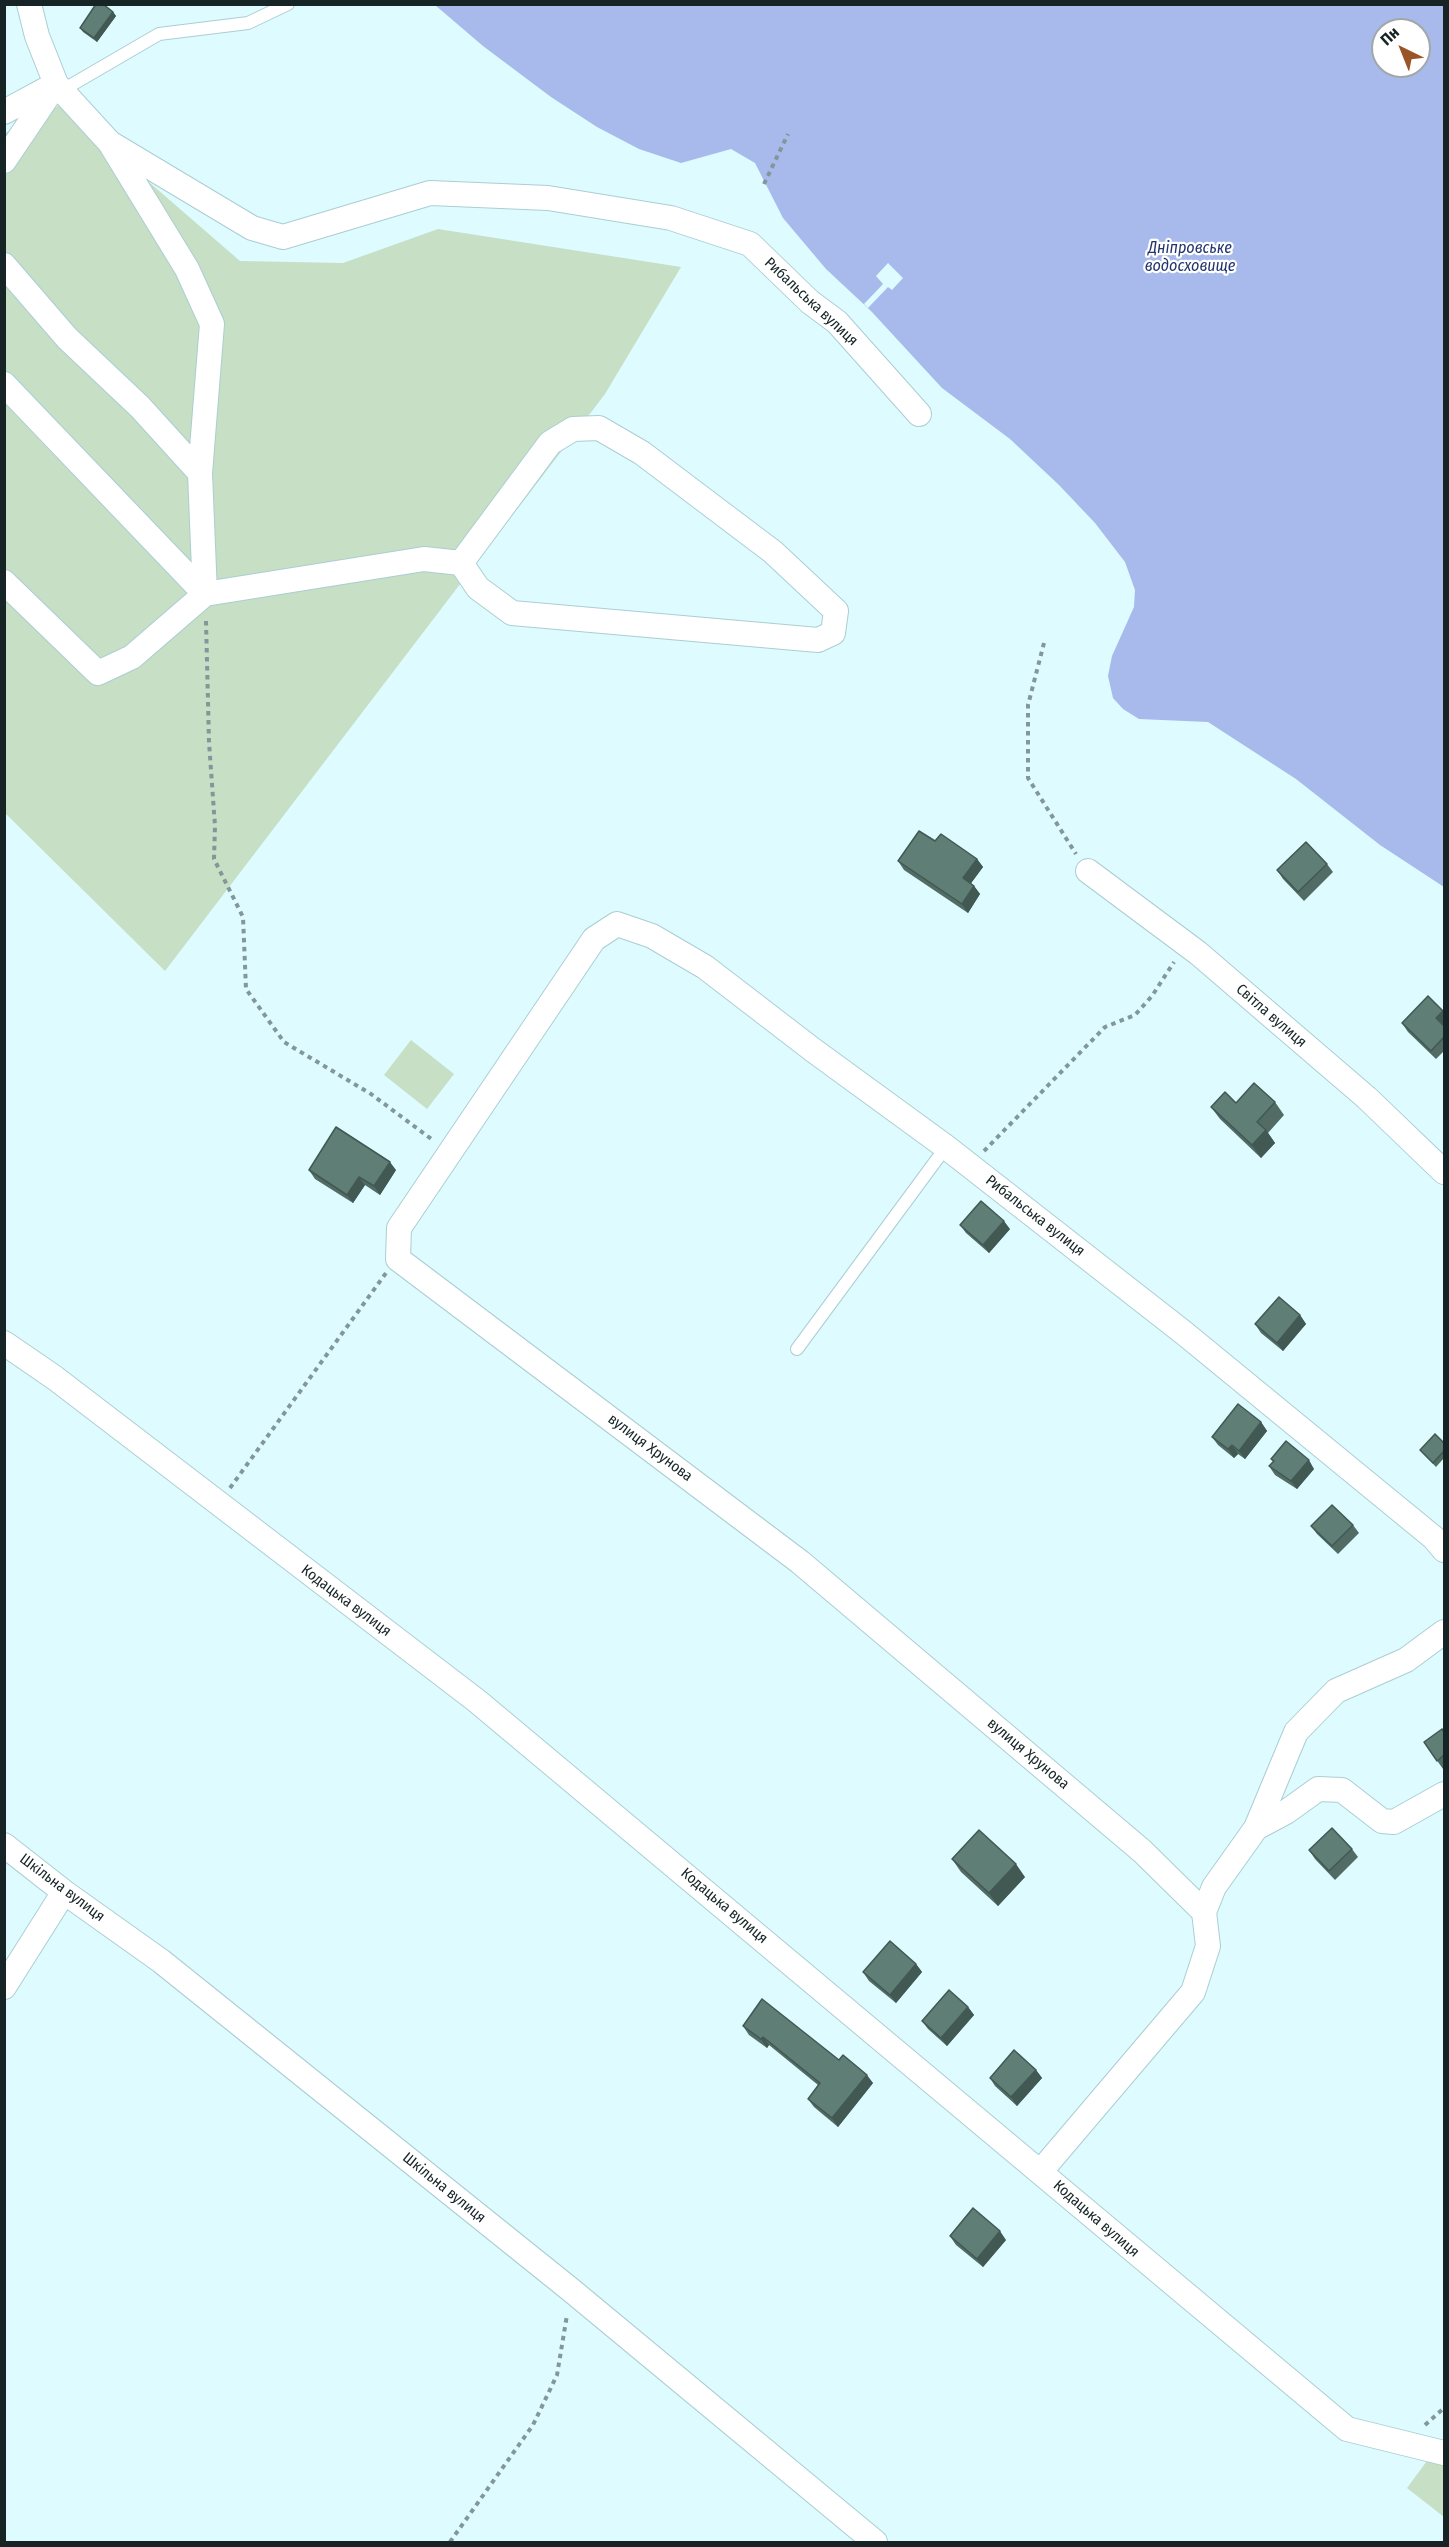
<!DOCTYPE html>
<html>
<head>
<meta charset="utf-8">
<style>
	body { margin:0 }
	#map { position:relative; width:1449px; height:2547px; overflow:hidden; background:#defbff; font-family:"Fira Sans Condensed",sans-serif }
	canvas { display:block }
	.frame { position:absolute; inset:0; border:6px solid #172426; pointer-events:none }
	.north { position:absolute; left:1371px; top:18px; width:60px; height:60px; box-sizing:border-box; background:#fff; border:2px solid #a2a7a8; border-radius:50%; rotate:317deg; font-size:16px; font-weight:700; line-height:24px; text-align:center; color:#172426 }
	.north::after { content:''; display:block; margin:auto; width:21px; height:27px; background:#995526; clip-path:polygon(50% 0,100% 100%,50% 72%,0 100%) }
</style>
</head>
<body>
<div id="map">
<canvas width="1449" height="2547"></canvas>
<div class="frame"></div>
<div class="north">Пн</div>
</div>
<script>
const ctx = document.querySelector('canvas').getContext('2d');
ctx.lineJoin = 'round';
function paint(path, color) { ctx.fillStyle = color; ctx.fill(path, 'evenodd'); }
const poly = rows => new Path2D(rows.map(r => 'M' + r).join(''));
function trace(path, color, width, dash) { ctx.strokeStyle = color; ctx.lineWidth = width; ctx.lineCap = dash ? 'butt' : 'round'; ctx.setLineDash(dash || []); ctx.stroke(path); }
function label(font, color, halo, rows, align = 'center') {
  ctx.font = font + ' "Fira Sans Condensed",sans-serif'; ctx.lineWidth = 4.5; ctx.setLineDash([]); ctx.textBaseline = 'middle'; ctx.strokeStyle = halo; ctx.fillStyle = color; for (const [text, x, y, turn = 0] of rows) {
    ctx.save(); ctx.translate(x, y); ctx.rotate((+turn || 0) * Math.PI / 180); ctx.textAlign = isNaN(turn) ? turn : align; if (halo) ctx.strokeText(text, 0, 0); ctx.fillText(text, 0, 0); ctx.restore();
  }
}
paint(poly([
	[60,105,240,261,343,263,438,229,681,267,605,394,165,971,5,813,5,133],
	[411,1040,454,1074,427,1109,384,1075],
	[1444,2438,1444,2517,1407,2488]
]), '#c6dfc5');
paint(poly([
	[435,5,1444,5,1444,887,1380,845,1296,779,1208,722,1139,719,1123,709,1113,698,1108,676,1112,656,1134,607,1135,590,1125,562,1095,523,1059,485,1010,439,942,388,871,311,826,269,783,218,755,163,731,149,681,163,639,149,597,127,551,97,483,46],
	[1383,30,1419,30,1419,66,1383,66]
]), '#a7baeb');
paint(poly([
	[888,263,903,278,892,290,888,287,868,308,864,304,883,284,876,276]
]), '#defbff');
const service = poly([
	[61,91,159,34,248,23,288,4],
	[797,1349,946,1147]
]);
const minor = poly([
	[29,4,37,36,56,84,110,143,187,269,212,324,200,473,205,594],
	[4,112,54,85],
	[110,143,252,228,283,237,430,193,548,198,671,218,750,244,810,302,837,322,919,414],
	[4,161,56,84],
	[4,265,67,338,140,407,200,473],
	[4,384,205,594],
	[4,582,98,673,132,657,205,594,424,559,461,563,478,588,512,613,818,640,833,633,836,611,773,552,642,453,599,428,573,429,550,443,461,563],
	[1088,871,1198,953,1367,1098,1444,1172],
	[4,1343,55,1378,477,1701,1347,2429,1444,2453],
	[1256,1828,1286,1812,1318,1789,1342,1790,1382,1821,1394,1822,1444,1794],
	[4,1845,64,1892,161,1961,571,2290,875,2542],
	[1204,1912,1142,1851,800,1562,398,1259,399,1228,594,939,617,924,652,936,705,967,813,1050,946,1147,1184,1333,1434,1538,1444,1550],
	[1204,1912,1214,1887,1256,1828,1296,1732,1336,1691,1406,1660,1444,1632],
	[4,1987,64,1892],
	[1041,2171,1193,1992,1208,1946,1204,1912]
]);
trace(service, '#abced2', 14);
trace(minor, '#abced2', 26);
trace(poly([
	[764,184,788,134],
	[206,621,209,742,215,826,214,859,243,917,246,989,284,1042,371,1094,434,1141],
	[1044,643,1028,705,1028,778,1076,854],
	[984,1151,1105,1027,1135,1015,1152,996,1174,962],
	[230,1488,386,1273],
	[1425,2425,1444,2408],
	[450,2542,533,2425,557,2375,567,2315]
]), '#82979a', 4, [4.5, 4.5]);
trace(service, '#fff', 12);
trace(minor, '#fff', 24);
paint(poly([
	[113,12,116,16,97,42,83,32,80,28],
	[935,841,977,859,983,867,971,883,974,886,980,894,968,913,904,870,898,861],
	[1327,864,1333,872,1304,901,1283,879,1277,870],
	[1443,1011,1444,1013,1444,1024,1443,1025,1444,1026,1444,1051,1436,1059,1408,1032,1402,1023],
	[1275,1102,1284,1115,1268,1133,1275,1143,1261,1158,1220,1119,1211,1107,1236,1103],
	[309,1170,396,1170,380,1195,365,1185,353,1203,315,1179],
	[960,1225,1010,1229,989,1253,966,1233],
	[1300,1315,1306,1324,1283,1351,1261,1333,1255,1324],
	[1261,1422,1267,1431,1245,1459,1238,1454,1234,1458,1218,1445,1212,1437],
	[1444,1443,1444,1458,1436,1467,1420,1450],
	[1271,1459,1314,1469,1297,1489,1275,1475,1269,1466,1273,1462],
	[1353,1525,1359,1533,1338,1554,1317,1534,1311,1526],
	[1444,1732,1444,1768,1443,1769,1424,1742],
	[1352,1849,1358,1857,1335,1880,1315,1859,1309,1850],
	[952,1859,1025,1877,998,1906,961,1872],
	[916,1964,922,1972,896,2003,869,1981,863,1972],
	[968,2007,974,2015,947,2046,928,2029,922,2021],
	[743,2026,839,2060,873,2083,838,2127,814,2107,808,2099,818,2085,769,2045,767,2048,749,2035],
	[1036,2070,1042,2078,1017,2106,995,2086,990,2078],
	[950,2236,1006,2240,983,2267,956,2245]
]), '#526c65');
paint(poly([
	[113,12,116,16,97,42,94,38],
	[977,859,983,867,969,886,963,878],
	[974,886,980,894,968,913,962,904],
	[1443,1011,1444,1013,1444,1024,1442,1027,1436,1018],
	[1266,1130,1275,1143,1261,1158,1252,1145],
	[390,1162,396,1170,380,1195,374,1186],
	[359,1177,365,1185,353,1203,347,1195],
	[1004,1221,1010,1229,989,1253,983,1245],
	[1300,1315,1306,1324,1283,1351,1277,1343],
	[1261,1422,1267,1431,1245,1459,1239,1451],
	[1232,1445,1238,1454,1234,1458,1228,1449],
	[1309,1460,1314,1469,1297,1489,1291,1481],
	[1016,1864,1025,1877,998,1906,989,1893],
	[916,1964,922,1972,896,2003,890,1995],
	[968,2007,974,2015,947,2046,941,2038],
	[763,2037,769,2045,767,2048,761,2039],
	[1036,2070,1042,2078,1017,2106,1011,2097],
	[867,2075,873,2083,838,2127,832,2118],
	[1000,2231,1006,2240,983,2267,977,2259]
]), '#425852');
const building = poly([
	[96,4,103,4,113,12,94,38,80,28,96,4],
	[919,831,935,841,941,834,977,859,963,878,974,886,962,904,898,861,919,831],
	[1306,842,1327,864,1298,892,1277,870,1306,842],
	[1428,996,1443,1011,1436,1018,1444,1026,1444,1037,1431,1051,1402,1023,1428,996],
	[1254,1083,1275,1102,1257,1122,1266,1130,1252,1145,1211,1107,1225,1092,1236,1103,1254,1083],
	[336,1127,390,1162,374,1186,359,1177,347,1195,309,1170,336,1127],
	[981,1201,1004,1221,983,1245,960,1225,981,1201],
	[1279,1297,1300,1315,1277,1343,1255,1324,1279,1297],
	[1238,1404,1261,1422,1239,1451,1232,1445,1228,1449,1212,1437,1238,1404],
	[1435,1434,1444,1443,1444,1451,1433,1463,1420,1450,1435,1434],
	[1286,1441,1309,1460,1291,1481,1269,1466,1274,1461,1271,1459,1286,1441],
	[1332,1505,1353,1525,1332,1546,1311,1526,1332,1505],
	[1442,1729,1444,1732,1444,1755,1437,1761,1424,1742,1442,1729],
	[1332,1828,1352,1849,1329,1871,1309,1850,1332,1828],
	[979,1830,1016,1864,989,1893,952,1859,979,1830],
	[890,1941,916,1964,890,1995,863,1972,890,1941],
	[949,1990,968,2007,941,2038,922,2021,949,1990],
	[762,1999,839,2060,843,2055,867,2075,832,2118,808,2099,820,2083,763,2037,761,2039,743,2026,762,1999],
	[1014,2050,1036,2070,1011,2097,990,2078,1014,2050],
	[973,2208,1000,2231,977,2259,950,2236,973,2208]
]);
paint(building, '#5f7e75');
trace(building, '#425852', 1.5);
label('15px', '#172426', '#fff', [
	["Рибальська вулиця",811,302,43],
	["Світла вулиця",1271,1016,41],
	["Рибальська вулиця",1035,1216,38],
	["вулиця Хрунова",650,1448,37],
	["Кодацька вулиця",346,1601,37],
	["вулиця Хрунова",1028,1754,40],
	["Шкільна вулиця",62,1888,37],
	["Кодацька вулиця",724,1906,40],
	["Шкільна вулиця",444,2188,39],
	["Кодацька вулиця",1096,2219,41]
]);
label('italic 16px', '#23356e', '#fff', [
	["Дніпровське",1190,249],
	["водосховище",1190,267]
]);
</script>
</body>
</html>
